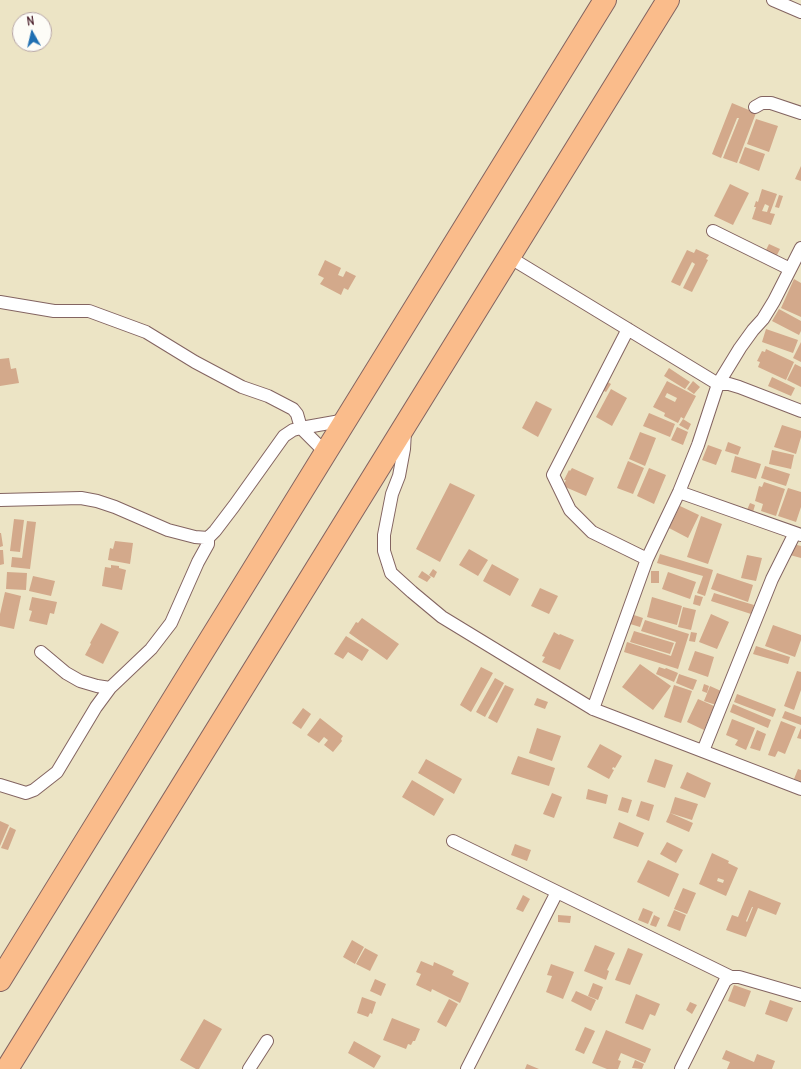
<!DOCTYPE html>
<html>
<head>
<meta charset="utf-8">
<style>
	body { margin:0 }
	#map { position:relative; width:801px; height:1069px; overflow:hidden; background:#ece4c5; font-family:Delius,sans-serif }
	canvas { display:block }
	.north { position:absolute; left:12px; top:12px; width:40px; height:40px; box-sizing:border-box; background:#fdfcf7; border:1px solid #b5a4a5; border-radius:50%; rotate:352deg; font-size:11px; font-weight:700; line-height:16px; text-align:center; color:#4a1f2b }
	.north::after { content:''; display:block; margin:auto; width:14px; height:18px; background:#1f6fb2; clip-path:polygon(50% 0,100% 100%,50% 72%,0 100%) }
</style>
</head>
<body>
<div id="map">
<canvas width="801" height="1069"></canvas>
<div class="north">N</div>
</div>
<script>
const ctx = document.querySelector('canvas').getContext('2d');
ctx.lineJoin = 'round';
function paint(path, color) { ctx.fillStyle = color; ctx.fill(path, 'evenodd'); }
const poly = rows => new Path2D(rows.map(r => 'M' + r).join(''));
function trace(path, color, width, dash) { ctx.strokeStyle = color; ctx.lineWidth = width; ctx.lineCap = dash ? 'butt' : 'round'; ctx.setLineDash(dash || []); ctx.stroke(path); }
paint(poly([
	[732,103,756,113,737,163,723,158,739,118,737,118,721,158,712,154],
	[756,119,778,126,769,152,747,144],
	[745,147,765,154,759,171,739,163],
	[801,166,801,181,795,179],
	[730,184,749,193,733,225,714,216],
	[762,189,777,194,770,213,775,214,771,225,752,219,756,207,754,207,756,201,758,202],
	[765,204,769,206,767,212,762,211],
	[779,195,783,196,779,208,775,207],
	[769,244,780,249,776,257,765,252],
	[696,249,709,255,706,259,708,260,692,292,683,288,695,264,692,262,680,286,671,282,687,250,694,253],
	[325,260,341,268,338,275,343,277,346,271,356,276,348,290,344,288,341,295,320,284,324,278,318,275],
	[794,279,801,283,801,317,781,308],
	[779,309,801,321,801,331,799,335,772,321],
	[766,329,798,340,793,353,762,342],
	[801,342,801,362,793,358],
	[766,349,794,362,786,380,758,367,760,362,757,361,762,351,765,352],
	[9,358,11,369,16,368,19,383,0,386,0,359],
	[795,364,801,367,801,387,787,380],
	[669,368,690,382,685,389,664,376],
	[772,377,795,388,791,396,768,386],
	[604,380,611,384,606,392,600,389],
	[667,381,696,396,684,419,681,417,678,423,664,416,665,413,653,407],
	[667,393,677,398,675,402,665,397],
	[693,381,700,387,694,394,687,389],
	[611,389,627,398,612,426,596,417],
	[536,401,552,409,538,437,522,428],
	[649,413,675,424,670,437,643,426],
	[683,419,691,424,688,430,679,425],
	[782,425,801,431,801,437,796,454,774,447],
	[677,427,688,432,683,445,671,440],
	[640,432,656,438,645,466,629,459],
	[728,442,741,447,738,455,725,451],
	[708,445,722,450,716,465,702,460],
	[772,450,794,455,791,469,769,464],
	[735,456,761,464,756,479,731,472],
	[628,461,644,468,633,494,617,488],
	[765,466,790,474,786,486,761,478],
	[572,468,594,478,586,496,563,486,566,480,564,480,569,470,570,471],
	[649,468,666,475,654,504,637,496],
	[764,482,785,489,776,516,761,511,763,504,755,501,759,486,762,487],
	[450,483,475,495,440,562,416,549],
	[788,488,801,492,801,507,796,522,778,516],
	[750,503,755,505,753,512,747,510],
	[680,506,699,515,688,538,669,528],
	[701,516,722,524,708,564,687,557],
	[14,519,24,520,20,552,10,551],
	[27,521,36,522,30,569,11,567,12,557,22,558],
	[0,533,1,533,3,546,0,547],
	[115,541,133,543,130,564,108,560,110,548,113,549],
	[793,544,801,546,801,558,790,555],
	[469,549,488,560,478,576,459,565],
	[0,550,3,550,4,564,0,565],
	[660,554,713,570,705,596,697,593,703,576,657,563],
	[747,555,762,558,756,581,741,578],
	[492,564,519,579,510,596,483,581],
	[111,565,119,566,119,568,126,570,122,590,102,586,105,567,111,568],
	[433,569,437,572,434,578,429,575],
	[422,571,431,577,427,582,418,577],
	[651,571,659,571,659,583,651,583],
	[7,572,27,573,26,590,6,589],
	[668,572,696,582,690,599,662,589],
	[717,573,753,585,748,602,711,589],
	[33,576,55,581,51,596,29,591],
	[540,588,558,596,549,614,531,606],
	[5,592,21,596,14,629,0,626,0,614],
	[714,593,754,605,751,614,711,601],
	[695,595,703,597,700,606,693,604],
	[32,597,57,602,54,614,50,613,47,625,29,621,32,611,29,610],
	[652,597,682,606,677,625,647,617],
	[683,607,696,610,691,630,678,627],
	[631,614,643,618,640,627,627,623],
	[711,614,729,622,717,649,699,642],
	[362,618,399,644,387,660,349,633,356,622,358,623],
	[645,620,689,634,678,669,624,652,627,642,671,656,676,642,641,631],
	[101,623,119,632,103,664,85,655,91,644,90,643],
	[773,625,801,635,801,640,795,657,765,646],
	[634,631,674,643,670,654,630,642],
	[554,632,559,635,560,634,574,640,560,670,542,662,545,657,542,656],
	[691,632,697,633,695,642,689,641],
	[346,636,369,650,362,661,348,652,343,659,334,654],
	[756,646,790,657,788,664,753,654],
	[695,651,714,657,708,677,688,670],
	[640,664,671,686,653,710,622,687],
	[481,667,493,673,471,712,460,705],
	[659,667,665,669,666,668,678,673,674,682,656,674],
	[797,671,801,672,801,690,794,710,784,706],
	[679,674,697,680,693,690,676,683],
	[495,678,504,683,485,717,476,712],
	[704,684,709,686,707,693,702,691],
	[505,685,514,689,497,723,488,718],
	[674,685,692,691,681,723,664,717],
	[710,686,721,691,716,705,704,701],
	[737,694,776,709,773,717,734,702],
	[537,698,548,702,545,709,534,705],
	[698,699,714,706,704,730,687,722],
	[733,704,771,720,768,728,730,712],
	[303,708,311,714,301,729,292,723],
	[785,711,801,717,801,725,782,718],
	[320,718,343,736,341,739,342,741,333,752,324,745,328,740,324,737,319,743,307,735],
	[732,719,755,728,746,750,735,745,738,740,726,735],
	[781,721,796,727,785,754,778,751,775,757,768,755],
	[537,728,561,736,552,761,529,753],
	[801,728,801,739,797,738],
	[757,730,766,734,760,751,750,748],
	[600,744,622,756,615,768,613,767,612,769,614,770,609,779,587,767],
	[518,756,555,768,549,786,511,774],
	[426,759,462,779,454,794,418,773],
	[655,759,673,765,665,788,647,782],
	[798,769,801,770,801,782,794,779],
	[687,772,711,783,705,798,680,788],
	[412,780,444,799,434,816,402,797],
	[588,789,608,795,606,804,586,799],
	[552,793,562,797,554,818,543,814],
	[622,797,632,800,628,813,618,810],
	[675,797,698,804,692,820,670,813],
	[641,801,654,805,649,821,636,816],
	[670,813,693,823,689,832,666,822],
	[0,821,9,825,0,846],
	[619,822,644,833,638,847,613,838],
	[10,827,16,830,8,850,1,848],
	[667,842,683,850,676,863,660,854],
	[515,844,531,850,527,861,511,855],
	[712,853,729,861,728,863,738,868,726,896,699,884],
	[718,878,724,880,723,883,717,881],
	[648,860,679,874,669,897,637,882],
	[683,888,696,893,687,914,674,909],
	[749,890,781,903,776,915,758,908,746,937,726,930,732,915,738,917],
	[752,907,753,907,747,922,746,921],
	[523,895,530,899,523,912,516,909],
	[643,908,653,912,648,924,638,920],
	[674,910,686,915,680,931,667,926],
	[558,915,571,916,570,923,558,922],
	[654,915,660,918,656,927,650,925],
	[352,940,364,947,355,964,343,957],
	[595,945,615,953,607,970,609,971,606,980,584,971],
	[365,948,378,955,370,971,356,964],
	[628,948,643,954,630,985,615,980],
	[421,961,433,966,434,962,454,971,452,975,469,983,460,1003,432,989,431,992,416,985,421,974,416,972],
	[551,964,574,972,563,999,546,992,552,976,547,975],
	[375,979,386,984,381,996,370,991],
	[593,983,603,987,598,1000,588,996],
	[734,985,751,991,745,1007,728,1001],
	[576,991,596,1000,591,1011,571,1001],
	[636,994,660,1004,655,1016,650,1014,643,1030,625,1023],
	[362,997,376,1002,372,1014,370,1013,368,1017,357,1013],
	[449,999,458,1004,446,1027,437,1022],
	[770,1000,793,1008,787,1022,765,1014],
	[690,1002,697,1005,692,1014,686,1010],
	[392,1018,420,1029,415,1041,413,1041,411,1045,408,1044,406,1049,383,1040],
	[204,1019,222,1029,199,1069,196,1069,180,1060],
	[585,1027,595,1031,584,1054,575,1050],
	[606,1030,651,1049,645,1063,621,1053,618,1060,621,1061,618,1069,607,1069,592,1063],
	[354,1041,381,1056,374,1068,348,1053],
	[726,1050,754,1062,757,1054,775,1061,772,1069,727,1069,730,1062,722,1059],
	[635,1060,644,1064,642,1069,632,1068],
	[527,1064,539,1069,525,1069]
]), '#d3a98b');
const street = poly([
	[773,0,801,12],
	[755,107,762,103,771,103,801,113],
	[713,231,790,269],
	[509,257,718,384,729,384,739,387,801,411],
	[0,302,54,311,89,311,146,332,195,362,242,387,268,396,293,409,297,414,301,428,326,453],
	[628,329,553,475,570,510,592,532,647,559],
	[405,431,404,449,399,476,392,494,384,535,384,551,391,573,412,592,442,617,593,709,801,789],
	[679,492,801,535],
	[0,500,81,498,97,501,115,507,168,530,195,537,208,538,215,531,234,506,284,436,293,430,301,428,346,420],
	[41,652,66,673,80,681,97,686,110,688],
	[593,709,647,559,679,492,698,445,718,384,740,348,753,330,763,319,774,301,801,248],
	[703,751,772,579,795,533],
	[0,785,26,793,34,790,57,772,96,707,110,688,151,649,171,623,198,562,208,544,208,538],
	[453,841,731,977,739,977,801,995],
	[249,1069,267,1041],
	[467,1069,557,892],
	[681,1069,725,981,731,977]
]);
const highway = poly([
	[0,980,605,0],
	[7,1069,668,0]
]);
trace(street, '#836461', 14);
trace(highway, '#836461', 24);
trace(street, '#fff', 12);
trace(highway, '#fabc8b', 22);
</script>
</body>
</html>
